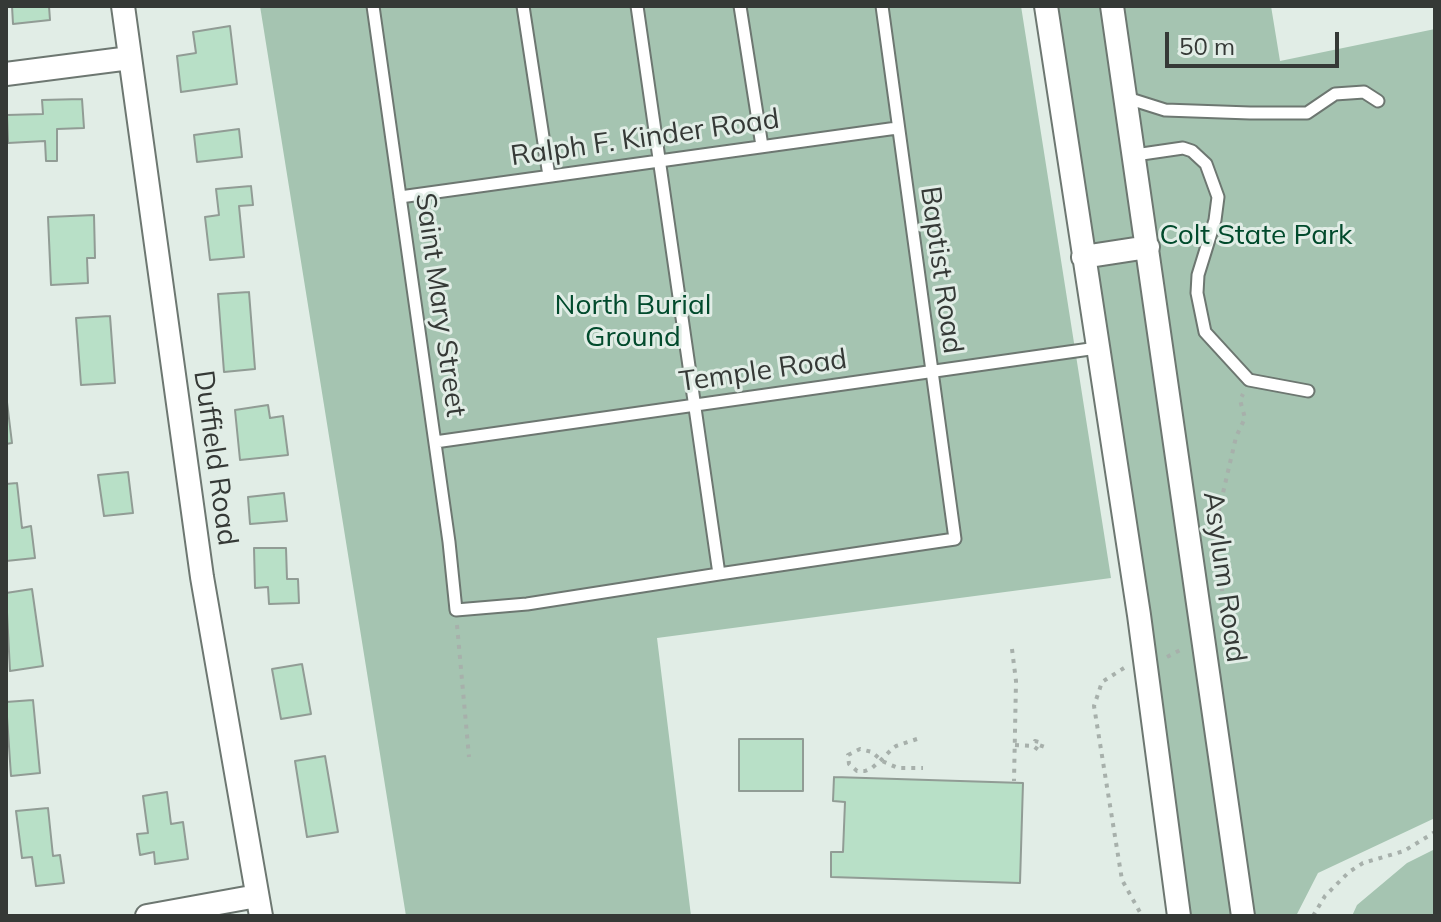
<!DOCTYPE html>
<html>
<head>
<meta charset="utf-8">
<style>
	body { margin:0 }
	#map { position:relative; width:1441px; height:922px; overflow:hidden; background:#e1ede6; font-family:Mulish,sans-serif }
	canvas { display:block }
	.frame { position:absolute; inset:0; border:8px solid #353936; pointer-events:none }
	.scale { position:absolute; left:1165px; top:32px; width:174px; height:36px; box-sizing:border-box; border:4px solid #353936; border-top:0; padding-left:10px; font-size:24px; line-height:28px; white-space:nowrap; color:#353936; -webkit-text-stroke:6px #e1ede6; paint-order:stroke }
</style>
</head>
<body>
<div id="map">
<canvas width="1441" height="922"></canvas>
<div class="frame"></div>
<div class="scale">50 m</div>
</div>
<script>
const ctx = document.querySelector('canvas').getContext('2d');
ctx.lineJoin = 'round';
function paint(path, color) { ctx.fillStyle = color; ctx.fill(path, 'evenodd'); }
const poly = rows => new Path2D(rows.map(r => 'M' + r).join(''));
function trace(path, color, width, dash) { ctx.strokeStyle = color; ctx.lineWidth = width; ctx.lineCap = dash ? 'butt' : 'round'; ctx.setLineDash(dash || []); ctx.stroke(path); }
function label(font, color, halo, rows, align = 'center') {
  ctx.font = font + ' Mulish,sans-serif'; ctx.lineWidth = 6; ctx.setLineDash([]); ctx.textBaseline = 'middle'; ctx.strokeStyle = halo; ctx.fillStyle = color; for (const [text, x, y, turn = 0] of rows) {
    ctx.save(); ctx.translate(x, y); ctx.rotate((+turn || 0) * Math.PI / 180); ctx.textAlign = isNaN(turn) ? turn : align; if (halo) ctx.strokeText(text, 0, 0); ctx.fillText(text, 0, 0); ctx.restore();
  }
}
paint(poly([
	[260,6,1021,6,1111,578,657,638,691,916,406,916],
	[1042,6,1271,6,1280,61,1435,29,1435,818,1318,873,1296,916,1189,916],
	[1435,849,1435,916,1352,916,1357,905,1407,863]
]), '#a5c4b1');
const building = poly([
	[12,6,49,6,50,20,13,24,12,6],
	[230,26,237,84,181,92,177,56,196,53,193,32,230,26],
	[82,99,84,128,57,129,57,161,46,161,45,141,8,143,7,115,43,114,42,100,82,99],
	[239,129,242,157,197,162,194,135,239,129],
	[251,186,253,205,239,206,244,257,210,260,205,217,219,215,216,189,251,186],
	[94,215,95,258,87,258,88,283,51,285,48,217,94,215],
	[249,292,255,369,224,372,218,294,249,292],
	[110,316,115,383,81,385,76,318,110,316],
	[6,394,12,443,6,444,6,394],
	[268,405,270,418,283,416,288,455,240,460,235,410,268,405],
	[128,472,133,513,104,516,98,475,128,472],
	[17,483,22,528,31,526,35,558,6,561,6,484,17,483],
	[284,493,287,521,250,524,248,497,284,493],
	[254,548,286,548,287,579,298,579,299,603,269,604,268,587,255,588,254,548],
	[32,589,43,666,10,671,6,593,32,589],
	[302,664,311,714,281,719,272,669,302,664],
	[33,700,40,773,11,776,6,702,33,700],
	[739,739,803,739,803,791,739,791,739,739],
	[325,756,338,832,307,837,295,761,325,756],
	[834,777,1023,783,1020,883,831,877,831,852,843,852,845,802,833,801,834,777],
	[167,792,171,824,183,822,188,859,155,864,154,852,140,855,137,834,148,833,143,796,167,792],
	[48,808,53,856,60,855,64,883,36,886,32,857,22,858,16,811,48,808]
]);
paint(building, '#b8e0c7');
trace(building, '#919c95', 2);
const lane = poly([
	[373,6,449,542,456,610,527,604,719,574,637,6],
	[523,6,549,176],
	[740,6,762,146],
	[1127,98,1165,110,1250,113,1307,113,1335,94,1364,92,1378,101],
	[1135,155,1183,148,1192,151,1206,164,1218,197,1215,220,1198,275,1197,293,1205,332,1249,380,1308,391],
	[400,197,897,128],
	[435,442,1097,348],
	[719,574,955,539,882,6]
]);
const street = poly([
	[123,6,202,577,261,916],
	[1046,6,1139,615,1179,916],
	[1112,6,1243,916],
	[6,74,130,58],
	[1083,257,1148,247],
	[147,916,257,896]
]);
trace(lane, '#6d7771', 15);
trace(street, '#6d7771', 26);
trace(poly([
	[1224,611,1216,523,1236,437,1245,418,1240,400,1243,394],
	[457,625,469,757],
	[1012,649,1016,681,1014,781],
	[1167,657,1184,648],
	[1124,668,1102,682,1094,706,1122,880,1142,916],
	[917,739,896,746,892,749,881,760,872,768,865,771,857,771,849,764,848,755,860,749,872,752,881,760,882,761,898,768,923,768],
	[1015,745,1033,746,1040,751,1043,743,1035,741,1033,746],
	[1313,916,1325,896,1349,872,1363,863,1404,851,1435,832]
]), '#a7b0ab', 4, [4, 6]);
trace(lane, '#fff', 11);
trace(street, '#fff', 22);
label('28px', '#353936', '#e1ede6', [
	["Ralph F. Kinder Road",645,138,-8],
	["Baptist Road",941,270,82],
	["Saint Mary Street",440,305,82],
	["Temple Road",763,371,-8],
	["Duffield Road",215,458,82],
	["Asylum Road",1224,577,82]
]);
label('28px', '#014a2c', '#e1ede6', [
	["Colt State Park",1256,236],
	["North Burial",633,306],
	["Ground",633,338]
]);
</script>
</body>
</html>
